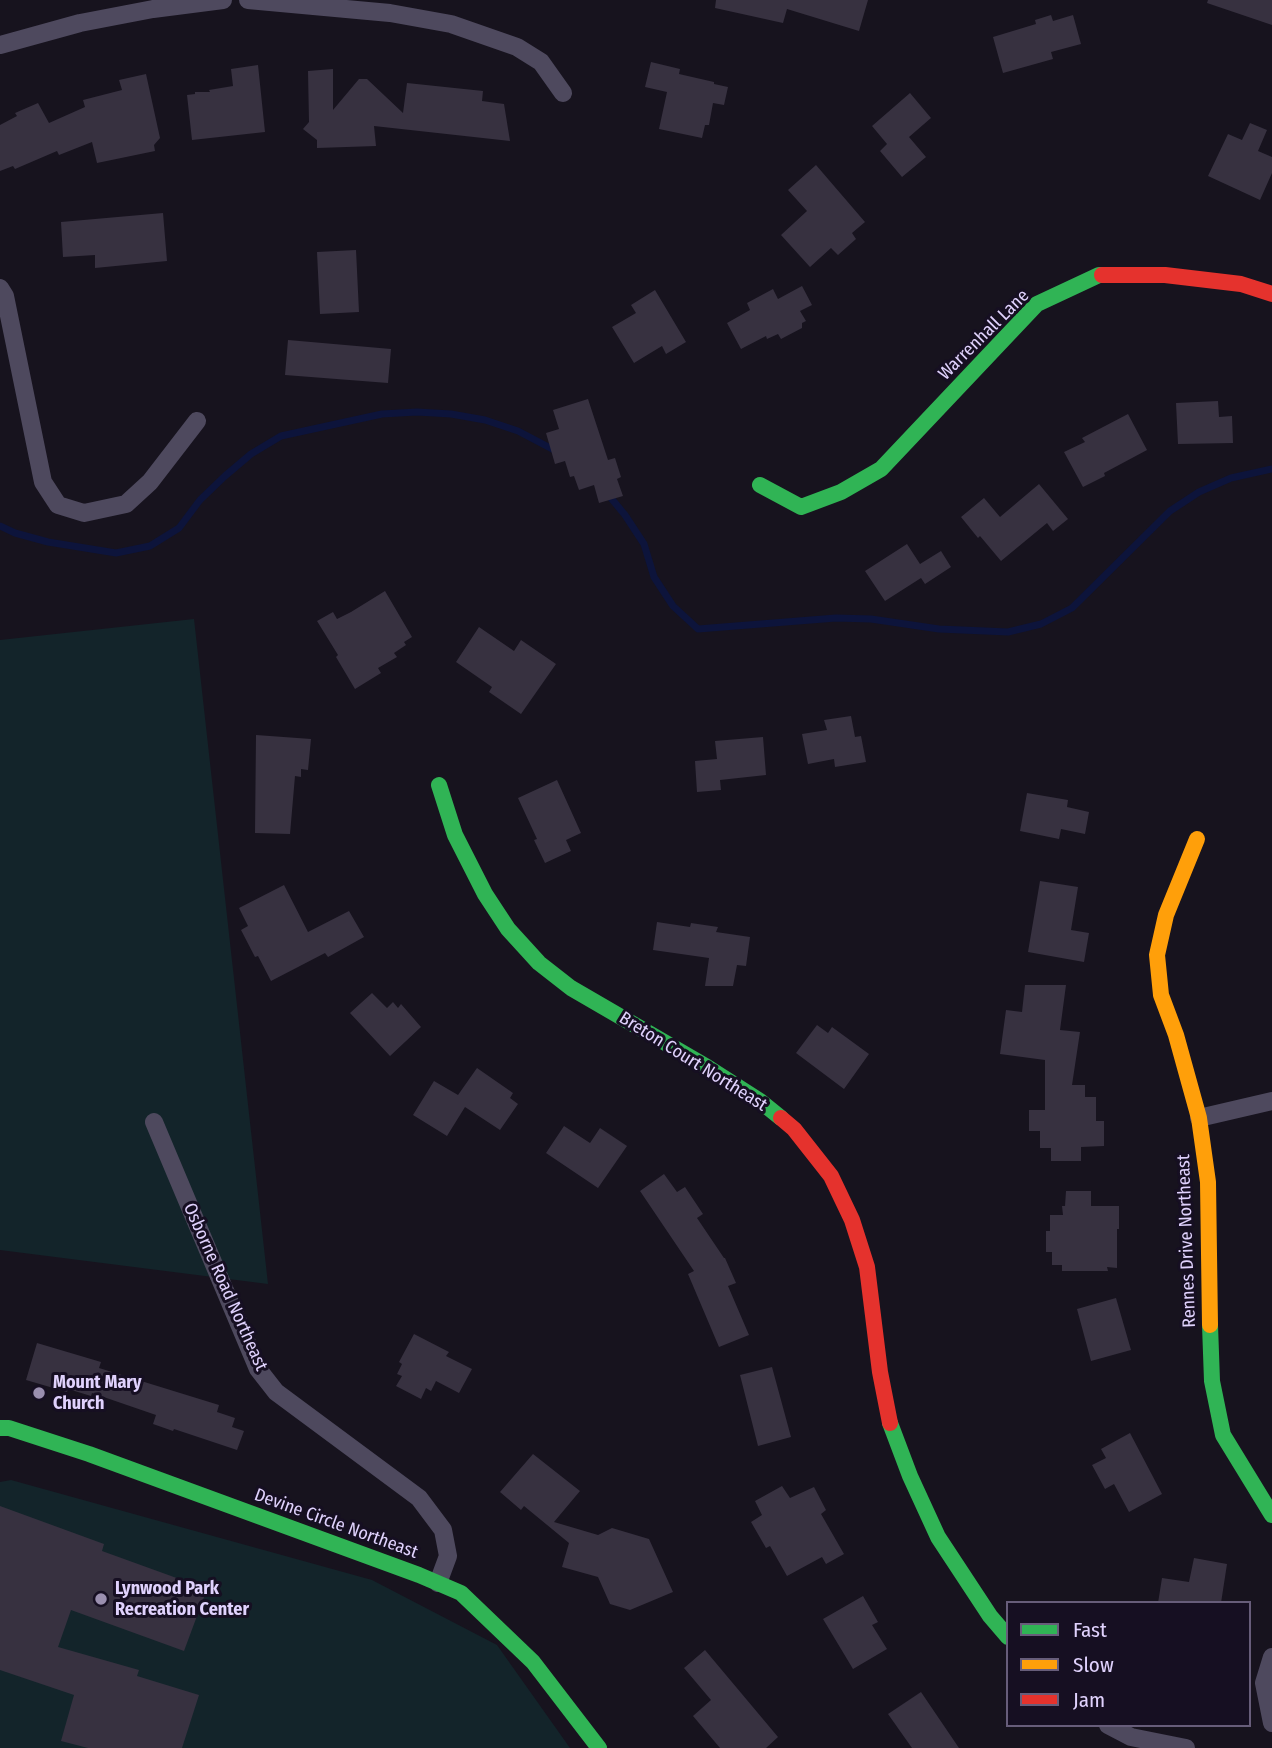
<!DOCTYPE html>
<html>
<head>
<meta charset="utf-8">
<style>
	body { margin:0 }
	#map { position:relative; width:1272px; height:1748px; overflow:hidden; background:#17131e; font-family:"Fira Sans Condensed",sans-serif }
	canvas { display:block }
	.legend { position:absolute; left:1006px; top:1601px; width:245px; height:126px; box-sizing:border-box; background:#160f22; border:2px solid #675d7a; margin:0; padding:9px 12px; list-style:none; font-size:21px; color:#e0d2fd }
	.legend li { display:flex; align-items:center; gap:14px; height:35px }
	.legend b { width:35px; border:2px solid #675d7a }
</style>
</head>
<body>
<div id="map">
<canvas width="1272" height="1748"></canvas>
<ul class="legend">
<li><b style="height:9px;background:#30b455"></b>Fast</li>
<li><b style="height:9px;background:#ff9f0a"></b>Slow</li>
<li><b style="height:9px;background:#e5322d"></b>Jam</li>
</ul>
</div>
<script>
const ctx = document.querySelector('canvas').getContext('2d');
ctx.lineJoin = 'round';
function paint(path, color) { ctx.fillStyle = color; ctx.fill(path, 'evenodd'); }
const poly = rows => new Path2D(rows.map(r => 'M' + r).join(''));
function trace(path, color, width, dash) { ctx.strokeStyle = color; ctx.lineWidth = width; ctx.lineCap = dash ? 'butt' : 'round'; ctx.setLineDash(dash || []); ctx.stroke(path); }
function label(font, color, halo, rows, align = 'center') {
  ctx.font = font + ' "Fira Sans Condensed",sans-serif'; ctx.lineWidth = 6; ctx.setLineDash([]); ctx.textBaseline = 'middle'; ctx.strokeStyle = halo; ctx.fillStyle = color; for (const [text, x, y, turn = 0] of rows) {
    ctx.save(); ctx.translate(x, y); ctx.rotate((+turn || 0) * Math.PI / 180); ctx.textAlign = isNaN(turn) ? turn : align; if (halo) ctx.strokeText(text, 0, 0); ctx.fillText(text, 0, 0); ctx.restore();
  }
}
paint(poly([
	[194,619,268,1284,0,1250,0,640],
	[11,1480,372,1580,497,1645,570,1748,0,1748,0,1482]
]), '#13242a');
trace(poly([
	[606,492,625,515,644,544,654,577,673,606,698,629,836,618,871,619,939,629,1008,632,1041,624,1072,608,1170,511,1199,492,1231,478,1272,469],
	[0,526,15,533,48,542,116,553,150,546,179,528,200,500,225,476,251,454,281,436,382,414,417,412,451,414,485,420,518,431,556,451]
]), '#0d143b', 7);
paint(poly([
	[716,0,868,0,859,31,787,9,783,23,715,8],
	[1208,0,1272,0,1272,25,1207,3],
	[1051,15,1053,21,1073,15,1081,44,1051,52,1053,59,1003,73,993,37,1036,24,1035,20],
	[651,62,680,69,679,74,714,82,714,84,728,87,724,105,713,103,709,125,705,125,702,138,659,129,667,92,645,87],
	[258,65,265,132,192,140,187,95,195,94,195,92,210,92,209,90,233,86,231,69],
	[333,69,333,110,359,79,367,79,403,113,407,83,483,91,482,101,504,104,510,141,374,126,376,146,317,148,317,140,303,129,309,122,308,71],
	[146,74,160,138,154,145,155,151,97,163,92,142,59,155,57,151,15,169,13,166,0,171,0,125,17,116,15,113,38,103,49,123,85,107,83,100,122,90,119,80],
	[910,93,931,118,909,137,926,157,902,177,880,151,887,144,872,126],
	[1250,123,1267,130,1258,151,1272,157,1272,173,1260,200,1208,176,1228,134,1242,140],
	[816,165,865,222,852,233,856,239,838,255,831,248,810,267,781,235,807,211,788,190],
	[163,213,167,261,95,268,95,255,63,257,61,222],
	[356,250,359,312,320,314,317,252],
	[802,286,812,305,800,311,806,321,802,323,802,328,781,339,778,334,767,339,766,336,741,349,727,323,750,310,747,303,773,289,778,299],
	[655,290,686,342,666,354,662,346,634,363,612,327,636,313,631,305],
	[288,340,391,349,388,383,285,375],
	[588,399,608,460,615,458,621,477,617,479,623,496,599,503,594,485,579,490,574,476,570,477,565,461,555,464,546,433,559,429,553,410],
	[1218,401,1219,417,1232,416,1233,443,1178,444,1176,403],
	[1128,414,1147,450,1104,473,1105,476,1083,487,1064,452,1085,442,1082,438],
	[1039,484,1068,519,1053,531,1047,523,1001,561,980,536,978,538,961,517,984,498,1000,517],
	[907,544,920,564,941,551,951,567,925,584,921,578,885,601,865,571],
	[385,591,412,637,404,642,406,645,394,653,397,657,378,668,381,673,355,689,336,657,338,655,317,621,333,612,337,619,351,612],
	[479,627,514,651,521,640,556,664,521,714,489,692,492,687,456,662],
	[851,716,855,737,861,736,866,762,835,767,834,759,808,764,802,734,827,730,824,720],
	[256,735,311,739,308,770,301,769,301,777,295,776,290,834,255,833],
	[763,737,766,775,720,780,721,790,697,792,695,761,717,759,715,741],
	[557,780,581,833,566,840,571,851,545,863,534,840,537,839,518,798],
	[1027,793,1068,800,1067,807,1089,812,1085,834,1061,829,1059,839,1020,831],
	[1040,881,1078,887,1071,930,1089,933,1084,962,1028,952],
	[284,885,308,932,349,911,364,937,328,957,325,953,271,981,258,956,255,957,241,930,248,926,239,908],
	[657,922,690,927,691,923,718,927,716,932,750,937,746,966,737,965,733,986,705,986,709,958,653,950],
	[1025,985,1066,985,1060,1030,1080,1032,1072,1085,1085,1085,1085,1097,1096,1097,1096,1121,1104,1121,1104,1146,1081,1147,1081,1161,1051,1161,1051,1148,1040,1148,1040,1131,1029,1131,1029,1110,1045,1110,1045,1060,1000,1054,1006,1010,1022,1012],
	[372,993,387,1008,393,1002,398,1008,401,1004,421,1027,390,1056,350,1013],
	[817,1025,828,1033,832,1027,869,1054,844,1089,796,1053],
	[477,1068,513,1093,510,1098,518,1104,500,1130,465,1107,447,1136,413,1115,434,1081,458,1095],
	[564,1126,590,1143,600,1128,627,1146,598,1188,546,1153],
	[664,1174,677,1192,685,1187,703,1214,697,1218,724,1258,725,1258,736,1283,728,1286,749,1335,719,1347,688,1274,694,1271,640,1191],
	[1066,1191,1091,1191,1091,1206,1119,1206,1119,1229,1117,1229,1117,1268,1107,1267,1108,1271,1062,1271,1062,1265,1052,1265,1052,1252,1046,1252,1046,1231,1050,1231,1050,1215,1063,1215,1062,1206,1065,1206],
	[1116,1298,1131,1350,1091,1361,1077,1309],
	[414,1334,449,1352,446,1356,472,1369,459,1393,436,1381,431,1391,426,1388,421,1399,396,1386,402,1376,397,1374,402,1364,399,1362],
	[37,1343,101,1362,99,1368,219,1405,217,1412,235,1418,232,1427,244,1431,237,1450,174,1429,173,1431,153,1424,156,1415,92,1393,91,1396,68,1389,67,1392,26,1380],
	[772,1367,791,1437,758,1446,740,1375],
	[1130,1433,1162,1494,1129,1512,1114,1484,1105,1489,1092,1465,1106,1458,1101,1449],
	[533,1454,580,1491,554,1522,598,1535,612,1528,649,1539,673,1592,630,1610,610,1604,598,1577,562,1567,569,1543,524,1506,521,1510,500,1492],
	[782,1486,790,1498,814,1487,826,1510,821,1514,844,1554,826,1564,822,1557,787,1576,770,1546,766,1548,751,1522,762,1515,755,1501],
	[0,1506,104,1544,102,1551,207,1589,184,1651,71,1610,58,1647,139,1670,137,1676,199,1695,182,1748,88,1748,61,1741,74,1695,0,1670],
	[1194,1558,1227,1564,1221,1603,1158,1603,1162,1578,1189,1582],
	[863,1596,878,1622,872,1625,887,1649,853,1669,823,1619],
	[705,1650,778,1737,766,1748,720,1748,693,1716,711,1700,684,1668],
	[921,1692,959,1748,912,1748,888,1714]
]), '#373140');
trace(poly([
	[248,0,390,13,451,24,517,47,541,62,563,93],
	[0,45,80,23,153,9,223,0],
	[0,288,5,296,43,482,58,505,84,513,126,504,150,482,197,421],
	[1199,1118,1272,1101],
	[154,1122,258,1369,276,1392,419,1498,443,1530,448,1556,438,1583],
	[1272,1657,1264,1683,1272,1723],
	[1108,1725,1131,1737,1186,1748]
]), '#4e495e', 18);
trace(poly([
	[760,485,801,507,841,492,881,469,1037,304,1099,275,1102,275],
	[439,785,455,835,485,894,508,929,539,963,571,988,707,1067,760,1101,781,1118],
	[1210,1325,1212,1381,1223,1435,1272,1515],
	[890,1423,910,1476,938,1537,990,1616,1008,1637],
	[0,1428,9,1428,89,1454,419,1575,461,1593,533,1662,599,1748]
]), '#30b455', 16);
trace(poly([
	[1197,839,1166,915,1157,955,1161,995,1176,1035,1199,1118,1208,1182,1210,1325]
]), '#ff9f0a', 16);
trace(poly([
	[1102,275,1165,275,1241,284,1272,294],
	[781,1118,794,1129,831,1176,852,1220,867,1267,880,1372,890,1423]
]), '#e5322d', 16);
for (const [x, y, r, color] of [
	[39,1393,7,"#9a8faf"],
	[101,1599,7,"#9a8faf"]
]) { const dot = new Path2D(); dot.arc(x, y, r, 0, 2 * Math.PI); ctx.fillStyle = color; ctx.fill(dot); trace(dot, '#160f22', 2.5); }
label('18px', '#e0d2fd', '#160f22', [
	["Warrenhall Lane",984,335,-45],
	["Breton Court Northeast",693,1062,32],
	["Rennes Drive Northeast",1187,1241,-92],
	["Osborne Road Northeast",225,1287,66],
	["Devine Circle Northeast",336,1524,20]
]);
label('bold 18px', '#e0d2fd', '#160f22', [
	["Mount Mary",53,1383],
	["Church",53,1404],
	["Lynwood Park",115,1589],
	["Recreation Center",115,1610]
], 'left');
</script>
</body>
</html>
